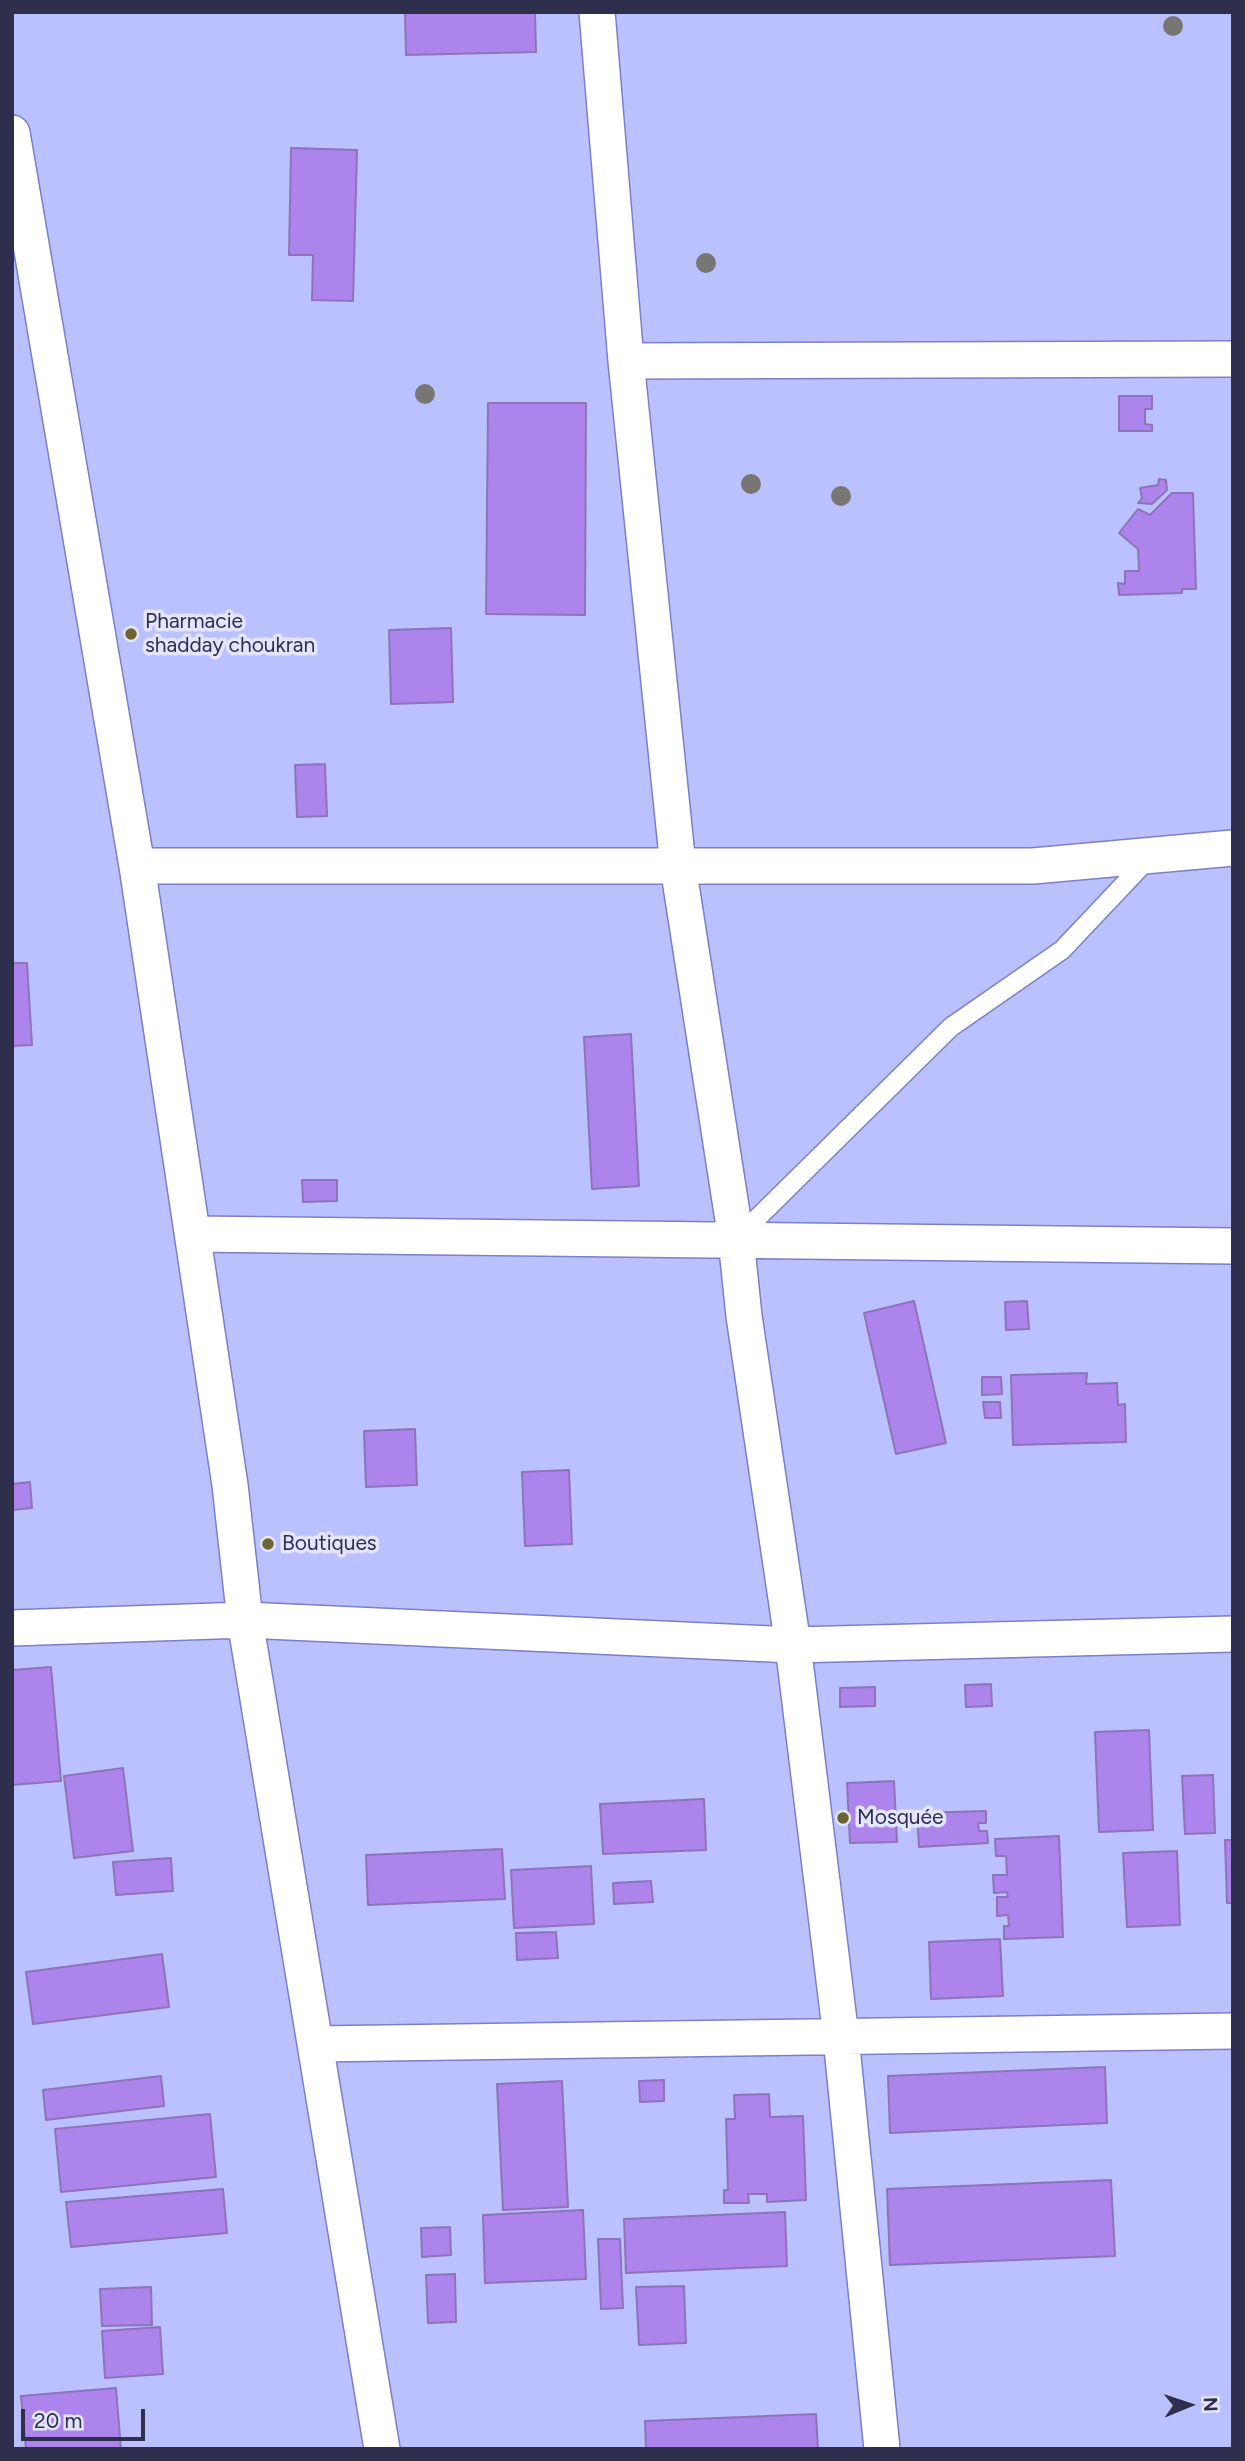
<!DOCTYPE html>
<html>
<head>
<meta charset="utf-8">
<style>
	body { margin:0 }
	#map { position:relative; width:1245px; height:2461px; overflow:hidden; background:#bbc1ff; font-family:Figtree,sans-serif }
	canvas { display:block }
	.frame { position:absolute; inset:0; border:14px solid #2d2f4d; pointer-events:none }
	.north { position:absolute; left:1154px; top:2370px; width:70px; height:70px; -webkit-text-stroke:5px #e2e5fd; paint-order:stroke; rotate:88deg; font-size:19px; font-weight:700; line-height:28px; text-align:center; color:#2d2f4d }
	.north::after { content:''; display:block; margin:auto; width:24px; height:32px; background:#2d2f4d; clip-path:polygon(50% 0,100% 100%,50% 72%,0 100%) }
	.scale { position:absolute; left:21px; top:2409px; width:124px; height:32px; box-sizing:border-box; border:4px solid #2d2f4d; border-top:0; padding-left:9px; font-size:21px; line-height:24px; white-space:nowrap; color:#2d2f4d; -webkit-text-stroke:5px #e2e5fd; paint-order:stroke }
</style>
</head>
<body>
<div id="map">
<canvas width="1245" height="2461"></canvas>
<div class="frame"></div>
<div class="north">N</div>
<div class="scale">20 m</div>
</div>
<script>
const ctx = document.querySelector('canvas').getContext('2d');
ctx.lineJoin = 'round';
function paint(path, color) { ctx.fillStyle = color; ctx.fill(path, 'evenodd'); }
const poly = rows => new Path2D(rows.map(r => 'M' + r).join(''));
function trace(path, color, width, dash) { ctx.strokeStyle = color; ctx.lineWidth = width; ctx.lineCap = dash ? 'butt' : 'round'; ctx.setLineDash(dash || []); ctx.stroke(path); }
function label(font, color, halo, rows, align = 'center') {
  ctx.font = font + ' Figtree,sans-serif'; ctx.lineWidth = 7; ctx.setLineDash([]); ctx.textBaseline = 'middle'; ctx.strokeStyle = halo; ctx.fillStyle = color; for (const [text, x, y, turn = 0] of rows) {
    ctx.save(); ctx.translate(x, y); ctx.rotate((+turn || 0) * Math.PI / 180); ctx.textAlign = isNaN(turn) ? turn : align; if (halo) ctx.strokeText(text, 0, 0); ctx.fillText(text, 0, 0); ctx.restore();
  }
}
const building = poly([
	[405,12,535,12,536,52,406,55,405,12],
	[291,148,357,150,353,301,312,300,313,255,289,255,291,148],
	[1119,396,1152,396,1152,409,1145,409,1145,424,1152,425,1152,431,1119,431,1119,396],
	[488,403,586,403,585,615,486,614,488,403],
	[1159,479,1166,480,1167,490,1152,504,1138,503,1142,498,1140,488,1158,485,1159,479],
	[1172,493,1193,493,1196,589,1182,589,1182,593,1119,595,1118,583,1125,584,1125,571,1139,571,1138,549,1119,533,1138,509,1150,515,1172,493],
	[451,628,453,702,391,704,389,630,451,628],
	[325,764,327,816,297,817,295,765,325,764],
	[12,963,27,963,32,1045,12,1046,12,963],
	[631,1034,639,1186,592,1189,584,1037,631,1034],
	[302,1180,337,1180,337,1201,303,1202,302,1180],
	[914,1301,946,1443,896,1454,864,1313,914,1301],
	[1027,1301,1029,1329,1006,1330,1005,1302,1027,1301],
	[1087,1373,1086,1384,1117,1383,1118,1405,1125,1404,1126,1442,1013,1445,1011,1375,1087,1373],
	[982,1377,1001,1377,1002,1394,982,1395,982,1377],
	[983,1402,1000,1402,1001,1418,985,1418,983,1402],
	[415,1429,417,1485,366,1487,364,1431,415,1429],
	[569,1470,572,1544,525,1546,522,1472,569,1470],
	[30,1482,32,1508,12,1510,12,1484,30,1482],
	[51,1667,61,1781,12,1785,12,1670,51,1667],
	[991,1684,992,1706,966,1707,965,1685,991,1684],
	[875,1687,875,1706,840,1707,840,1688,875,1687],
	[1149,1730,1153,1830,1099,1832,1095,1732,1149,1730],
	[123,1768,133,1851,74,1858,64,1776,123,1768],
	[1213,1775,1215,1833,1185,1834,1182,1776,1213,1775],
	[894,1781,897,1842,850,1843,847,1783,894,1781],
	[704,1799,706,1850,603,1854,600,1804,704,1799],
	[986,1811,986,1823,978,1823,979,1831,987,1831,988,1843,919,1847,917,1813,986,1811],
	[1059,1836,1063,1937,1004,1939,1004,1926,1009,1926,1008,1915,997,1916,997,1897,1008,1897,1007,1892,994,1893,993,1875,1007,1875,1006,1856,996,1856,995,1839,1059,1836],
	[1225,1840,1233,1840,1233,1903,1227,1903,1225,1840],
	[502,1849,505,1899,368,1905,366,1855,502,1849],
	[1177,1851,1180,1925,1127,1927,1123,1853,1177,1851],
	[171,1858,173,1891,116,1895,113,1862,171,1858],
	[591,1866,594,1924,514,1928,511,1870,591,1866],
	[651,1881,653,1902,614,1904,613,1883,651,1881],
	[556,1932,558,1958,517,1960,516,1933,556,1932],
	[1000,1939,1003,1996,931,1999,929,1942,1000,1939],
	[162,1954,169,2007,33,2024,26,1972,162,1954],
	[1105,2067,1107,2123,890,2133,888,2076,1105,2067],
	[161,2076,164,2106,46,2120,43,2090,161,2076],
	[664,2080,664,2101,640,2102,639,2081,664,2080],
	[562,2081,568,2207,503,2210,497,2084,562,2081],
	[769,2094,770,2117,803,2116,806,2200,767,2202,767,2194,748,2194,749,2203,724,2203,724,2190,728,2190,726,2119,735,2119,734,2095,769,2094],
	[210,2114,216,2177,61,2192,55,2129,210,2114],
	[1111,2180,1115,2256,890,2265,887,2189,1111,2180],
	[223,2189,227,2233,71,2247,66,2202,223,2189],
	[583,2210,586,2279,485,2283,483,2215,583,2210],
	[785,2212,787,2266,626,2273,624,2219,785,2212],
	[450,2227,451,2255,422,2257,421,2228,450,2227],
	[598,2239,620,2239,623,2308,601,2309,598,2239],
	[455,2274,456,2322,428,2323,426,2275,455,2274],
	[684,2286,686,2343,639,2345,636,2287,684,2286],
	[151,2287,152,2325,102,2326,100,2289,151,2287],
	[160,2327,163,2374,105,2378,102,2331,160,2327],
	[116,2388,121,2449,26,2449,21,2396,116,2388],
	[816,2414,818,2449,646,2449,645,2421,816,2414]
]);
paint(building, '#ac84eb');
trace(building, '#8e73ba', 2);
const service = poly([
	[736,1239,951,1027,1062,950,1149,858]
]);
const minor = poly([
	[597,12,626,361,678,866,736,1239,744,1316,793,1645,841,2037,882,2449],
	[12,133,137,866,230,1485,245,1620,382,2449],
	[626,361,1233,359],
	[137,866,1033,866,1233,848],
	[194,1234,1233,1246],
	[12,1628,245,1620,793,1645,1233,1634],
	[315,2044,1233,2031]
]);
trace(service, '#7b7fc8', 21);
trace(minor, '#7b7fc8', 38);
trace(service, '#fff', 18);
trace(minor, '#fff', 35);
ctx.fillStyle = '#787673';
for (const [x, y] of [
	[1173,26],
	[706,263],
	[425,394],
	[751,484],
	[841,496]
]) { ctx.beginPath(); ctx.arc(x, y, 10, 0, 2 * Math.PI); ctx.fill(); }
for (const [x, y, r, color] of [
	[131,634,7,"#6d6431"],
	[268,1544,7,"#6d6431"],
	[843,1818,7,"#6d6431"]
]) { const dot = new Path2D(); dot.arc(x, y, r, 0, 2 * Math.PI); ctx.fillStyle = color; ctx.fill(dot); trace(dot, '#e2e5fd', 2.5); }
label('21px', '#2d2f4d', '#e2e5fd', [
	["Pharmacie",145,622],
	["shadday choukran",145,646],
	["Boutiques",282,1544],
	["Mosquée",857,1818]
], 'left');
</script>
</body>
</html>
